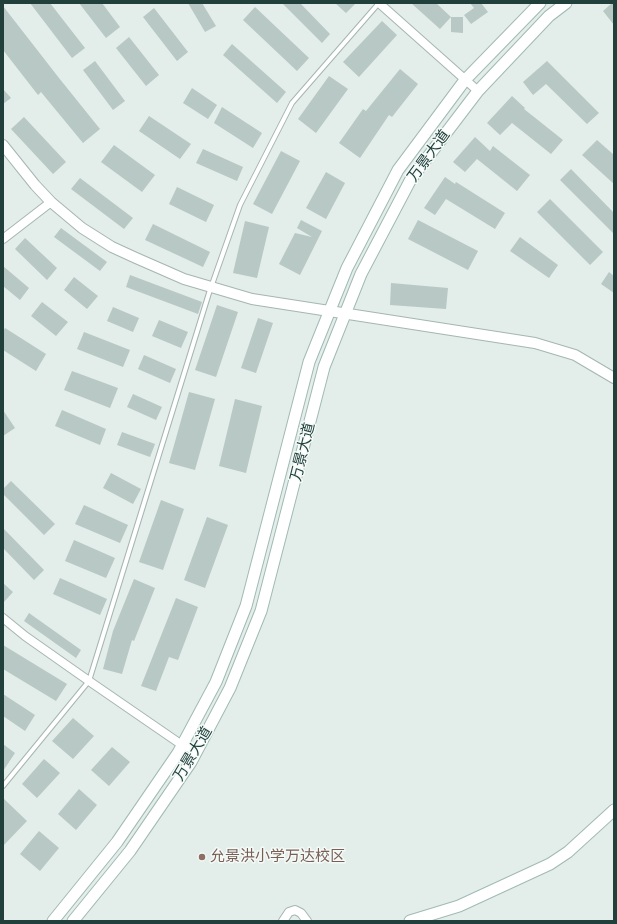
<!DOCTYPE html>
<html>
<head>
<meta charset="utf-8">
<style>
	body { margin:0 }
	#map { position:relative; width:617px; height:924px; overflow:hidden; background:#e3edea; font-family:"PT Sans Narrow",sans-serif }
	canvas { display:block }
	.frame { position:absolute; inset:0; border:4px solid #21403c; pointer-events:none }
</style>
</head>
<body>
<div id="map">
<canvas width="617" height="924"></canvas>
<div class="frame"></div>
</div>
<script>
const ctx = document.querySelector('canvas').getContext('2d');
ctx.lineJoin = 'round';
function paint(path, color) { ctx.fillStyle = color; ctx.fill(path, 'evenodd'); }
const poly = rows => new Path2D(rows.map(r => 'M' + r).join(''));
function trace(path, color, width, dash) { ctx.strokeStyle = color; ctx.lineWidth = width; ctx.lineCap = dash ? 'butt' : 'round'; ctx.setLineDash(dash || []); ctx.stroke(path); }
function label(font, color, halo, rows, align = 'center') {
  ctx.font = font + ' "PT Sans Narrow","Noto Sans SC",sans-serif'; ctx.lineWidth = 3; ctx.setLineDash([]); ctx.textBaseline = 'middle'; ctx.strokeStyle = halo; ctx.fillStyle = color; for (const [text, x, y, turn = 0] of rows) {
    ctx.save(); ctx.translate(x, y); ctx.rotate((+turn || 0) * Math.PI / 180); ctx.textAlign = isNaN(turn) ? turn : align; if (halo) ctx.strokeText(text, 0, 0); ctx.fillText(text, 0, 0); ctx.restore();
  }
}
paint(poly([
	[30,3,50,3,85,48,72,58],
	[79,3,102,3,120,27,106,38],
	[188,3,202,3,216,26,205,32],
	[282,3,300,3,330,34,322,43],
	[335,3,356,3,346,13],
	[411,3,436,3,451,17,440,29],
	[470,3,481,3,488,12,471,24,464,15,474,8],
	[612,3,614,3,614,25,603,11],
	[3,6,59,78,100,129,83,143,41,92,38,95,3,50],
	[255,7,309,58,297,71,243,20],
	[154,8,188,52,177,61,143,17],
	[451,17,463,17,463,33,451,32],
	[382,21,397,35,359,77,343,62],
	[129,37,159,75,146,86,116,48],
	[232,44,286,92,277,103,223,55],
	[95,61,125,101,113,110,83,70],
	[547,61,599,113,587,124,546,84,533,95,523,82],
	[400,69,418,84,392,117,389,115,360,158,339,143,363,109,366,111],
	[329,76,348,89,316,133,298,119],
	[192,88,217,105,208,119,183,103],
	[3,89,11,98,3,104],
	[512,96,525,108,524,109,563,140,551,154,512,123,500,135,487,123],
	[222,107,262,133,253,148,214,123],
	[149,116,191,144,180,159,139,131],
	[24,117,66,162,53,174,11,129],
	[475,137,490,151,493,146,530,175,517,191,477,159,465,172,453,162],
	[597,140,614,155,614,184,582,155],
	[114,145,155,175,142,192,101,162],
	[203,149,243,167,237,181,196,163],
	[281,151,300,161,272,214,253,204],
	[571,169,614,213,614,234,560,180],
	[326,172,345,183,326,219,306,208],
	[445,177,455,184,456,182,505,213,495,229,446,199,435,215,424,208],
	[80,178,133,218,124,229,71,189],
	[177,187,214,205,206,222,169,204],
	[550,199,603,252,590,265,537,212],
	[301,220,322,231,300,275,279,264,295,233,312,237,297,228],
	[418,220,478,251,468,270,408,239],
	[245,221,269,227,257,278,233,273],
	[153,224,210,252,203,267,145,240],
	[61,228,107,262,100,271,54,237],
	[520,237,558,265,549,278,510,251],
	[25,238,57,268,47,280,15,249],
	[3,266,29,288,20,300,3,286],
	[609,272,614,276,614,293,601,284],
	[130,275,202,302,198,314,126,287],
	[74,277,98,296,87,309,64,290],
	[391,283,448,288,446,309,390,305],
	[42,302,68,322,56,336,31,316],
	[217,305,238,312,216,377,195,370],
	[113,307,139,318,133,332,107,321],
	[258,318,273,323,256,373,241,368],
	[159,320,188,332,181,348,152,336],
	[5,328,46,354,36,371,3,350,3,332],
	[84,332,130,350,123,367,77,349],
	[144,355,176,369,170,383,138,369],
	[72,371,118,388,110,408,64,390],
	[189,392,215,399,195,470,169,463],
	[133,394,162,407,156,420,127,407],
	[235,399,262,406,246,473,219,466],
	[3,410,15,428,3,436],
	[62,410,106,429,100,445,55,426],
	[122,432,155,444,150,457,117,445],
	[111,473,141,489,133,504,103,488],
	[11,481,55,524,44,535,3,494,3,489],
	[161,500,184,509,163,570,139,562],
	[84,505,128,525,120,543,75,524],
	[207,517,228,525,205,588,184,580],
	[3,528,44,570,34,580,3,548],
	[74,540,115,558,106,578,65,561],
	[60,578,107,599,100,615,53,594],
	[134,579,155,588,134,641,132,640,122,674,103,669,113,631],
	[3,583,13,592,3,603],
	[176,598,198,607,178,660,169,657,156,691,141,686],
	[29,613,81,650,76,658,24,621],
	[3,645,67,684,56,701,3,669],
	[3,694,35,715,25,731,3,716],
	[73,718,94,736,73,759,52,741],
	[3,744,15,753,3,771],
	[112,747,130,762,109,786,91,770],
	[44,759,60,773,37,798,22,784],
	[79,789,97,805,76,830,58,814],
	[3,798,27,821,3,846],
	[39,831,59,848,40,871,20,854]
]), '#b8c8c4');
const service = poly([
	[3,786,89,681,209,293,240,205,292,103,379,3]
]);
const minor = poly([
	[379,3,478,91],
	[3,239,51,202],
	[3,618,25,636,89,681,182,745,197,751],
	[283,921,289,912,295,910,301,913,307,921]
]);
const tertiary = poly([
	[3,145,35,185,51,202,82,228,112,247,136,258,184,279,252,299,535,343,575,355,614,378]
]);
const secondary = poly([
	[53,921,117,842,178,753,216,682,246,606,309,362,347,268,398,170,465,80,540,3],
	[73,921,130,851,191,762,230,688,261,611,324,367,361,274,411,179,478,91,549,16,566,3],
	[410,921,459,906,550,864,568,852,614,810]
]);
trace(service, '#a5b6b2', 6);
trace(minor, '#a5b6b2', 10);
trace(tertiary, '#a5b6b2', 12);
trace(secondary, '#a0bab4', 13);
trace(service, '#fff', 4);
trace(minor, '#fff', 8);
trace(tertiary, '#fff', 10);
trace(secondary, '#fff', 11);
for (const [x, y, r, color] of [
	[202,857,4,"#8d6e63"]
]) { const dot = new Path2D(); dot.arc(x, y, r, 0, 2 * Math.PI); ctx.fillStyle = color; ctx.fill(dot); trace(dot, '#f4faf7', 1.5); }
label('15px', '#21403c', '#f4faf7', [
	["万景大道",429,156,-54],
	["万景大道",303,452,-76],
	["万景大道",193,754,-59]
]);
label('15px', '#785e54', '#f4faf7', [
	["允景洪小学万达校区",210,857]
], 'left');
</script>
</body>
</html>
